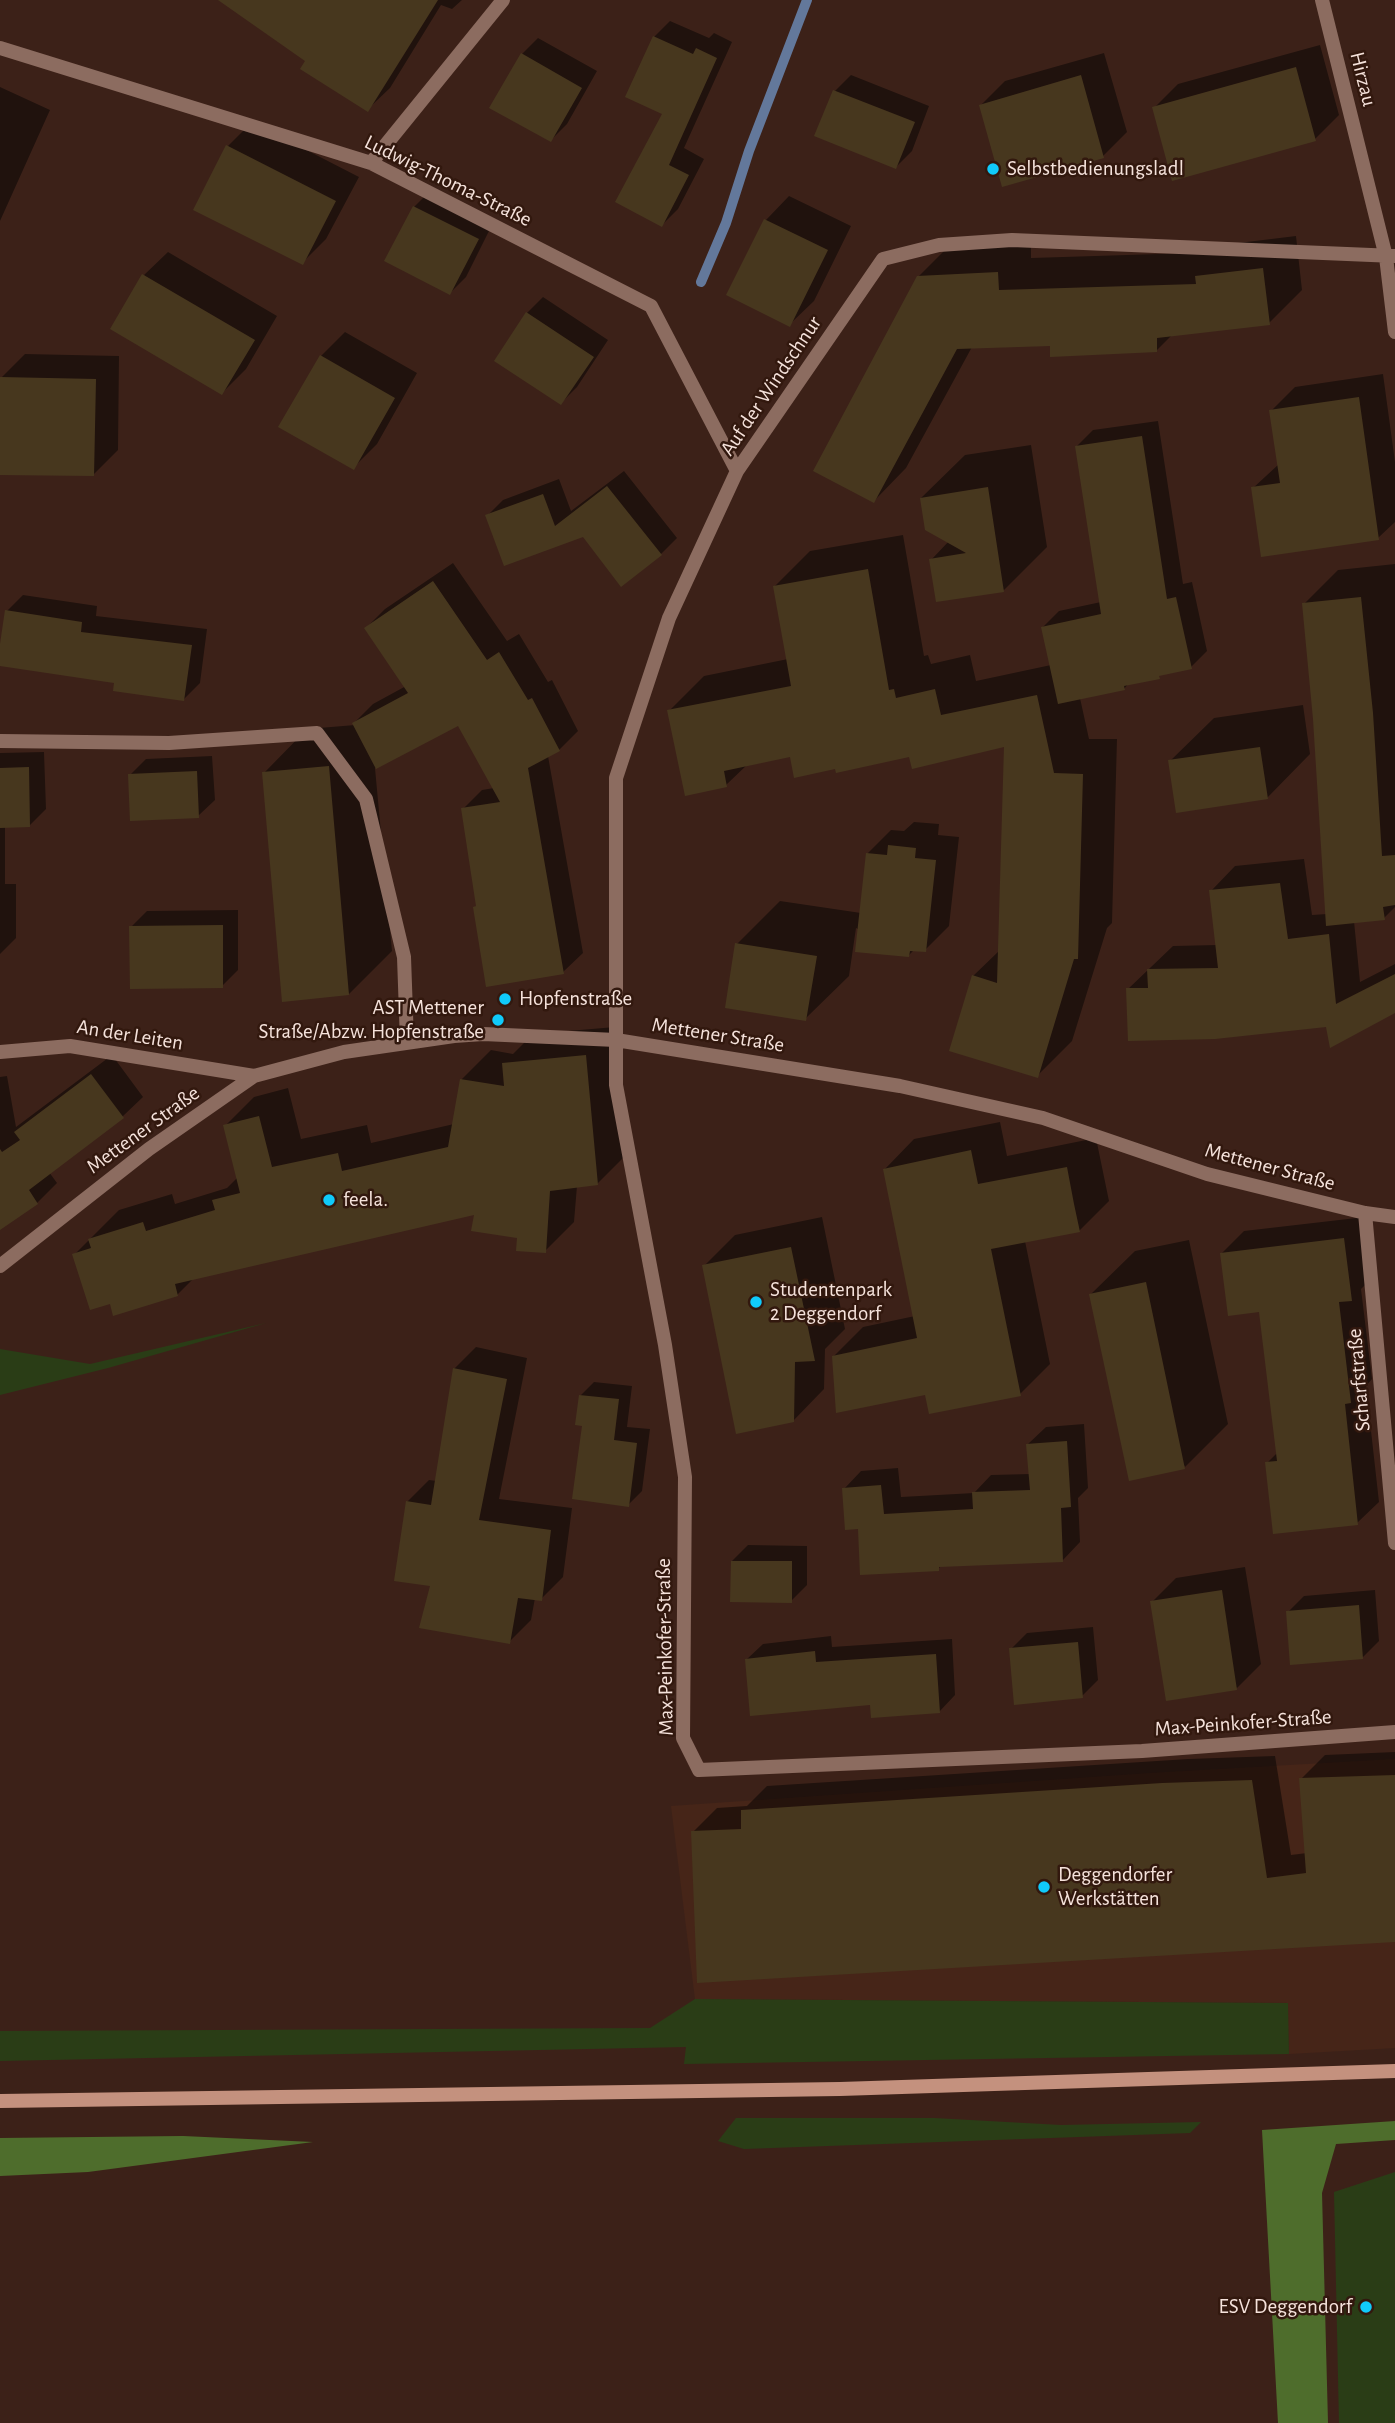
<!DOCTYPE html>
<html>
<head>
<meta charset="utf-8">
<style>
	body { margin:0 }
	canvas { display:block; background:#3c2118 }
</style>
</head>
<body>
<canvas width="1395" height="2423"></canvas>
<script>
const ctx = document.querySelector('canvas').getContext('2d');
ctx.lineJoin = 'round';
function paint(path, color) { ctx.fillStyle = color; ctx.fill(path, 'evenodd'); }
const poly = rows => new Path2D(rows.map(r => 'M' + r).join(''));
function trace(path, color, width, dash) { ctx.strokeStyle = color; ctx.lineWidth = width; ctx.lineCap = dash ? 'butt' : 'round'; ctx.setLineDash(dash || []); ctx.stroke(path); }
function label(font, color, halo, rows, align = 'center') {
  ctx.font = font + ' "Alegreya Sans",sans-serif'; ctx.lineWidth = 5; ctx.setLineDash([]); ctx.textBaseline = 'middle'; ctx.strokeStyle = halo; ctx.fillStyle = color; for (const [text, x, y, turn = 0] of rows) {
    ctx.save(); ctx.translate(x, y); ctx.rotate((+turn || 0) * Math.PI / 180); ctx.textAlign = isNaN(turn) ? turn : align; if (halo) ctx.strokeText(text, 0, 0); ctx.fillText(text, 0, 0); ctx.restore();
  }
}
paint(poly([
	[1395,1759,1395,2048,1289,2054,1287,2003,695,1999,671,1806,1150,1773]
]), '#462518');
paint(poly([
	[266,1323,108,1368,0,1395,0,1349,90,1364],
	[695,1999,1288,2003,1289,2054,684,2064,686,2047,0,2061,0,2031,650,2028],
	[736,2118,934,2118,1061,2125,1201,2122,1190,2133,744,2149,718,2141],
	[1395,2172,1395,2423,1339,2423,1334,2192]
]), '#2a3d16');
paint(poly([
	[1395,2121,1395,2140,1336,2144,1322,2193,1328,2423,1278,2423,1262,2130],
	[183,2136,313,2142,88,2172,0,2176,0,2138]
]), '#4e6d2c');
paint(poly([
	[221,0,462,0,452,9,441,5,390,88,368,109,308,61],
	[670,21,709,38,714,33,732,42,684,148,704,159,678,209,662,225,664,113,654,37],
	[538,38,597,71,567,124,551,140,522,54],
	[1320,45,1339,115,1315,139,1154,108,1178,84],
	[1104,53,1127,132,1103,156,981,105,1005,81],
	[851,75,929,106,912,151,896,167,835,91],
	[0,87,50,110,0,221],
	[252,122,359,177,326,239,302,263,228,146],
	[430,191,493,223,466,277,450,293,386,260,414,207],
	[789,196,851,226,814,301,790,324,728,294,766,220],
	[1296,236,1302,290,1269,323,1172,335,1156,351,1051,344,972,347,906,468,874,501,918,277,952,243,1031,240,1031,258,1222,252,1230,244],
	[168,252,277,316,246,369,222,393,144,275],
	[543,297,608,340,577,387,561,403,496,360,527,313],
	[345,332,417,373,377,444,353,468,321,356],
	[25,354,119,356,118,450,94,474,0,473,1,378],
	[1383,374,1395,462,1395,522,1378,538,1253,488,1279,464,1271,411,1295,387],
	[1158,421,1183,584,1192,582,1207,651,1191,667,1129,683,1124,689,1080,698,1089,739,1117,739,1112,923,1107,928,1072,1041,1037,1076,973,976,1000,950,1005,745,911,755,836,767,791,755,748,764,726,785,669,711,704,676,788,659,775,586,810,551,903,535,924,656,928,655,931,664,970,655,976,681,1051,665,1043,627,1059,611,1101,602,1077,446,1093,430],
	[1031,445,1047,547,1004,590,931,560,949,541,921,498,965,455],
	[624,471,677,538,661,554,583,535,487,516,503,500,559,479,571,511],
	[453,563,507,641,519,634,548,682,552,680,578,731,559,750,548,756,583,953,563,972,475,907,478,904,463,809,482,790,494,788,459,723,375,768,392,951,349,994,264,773,307,729,355,725,354,723,373,704,406,686,366,628,385,609],
	[1395,564,1395,907,1384,918,1354,921,1360,982,1395,964,1395,1011,1328,1025,1128,989,1173,946,1217,945,1211,891,1235,866,1304,859,1312,915,1327,914,1315,719,1304,604,1338,570],
	[23,595,97,606,96,616,207,629,200,683,184,699,116,682,0,664,7,611],
	[1303,705,1310,754,1267,798,1170,761,1214,718],
	[44,752,46,809,30,825,5,826,5,884,16,884,16,938,0,954,0,753],
	[212,756,215,800,198,816,130,775,146,759],
	[914,822,939,824,938,835,959,837,949,926,925,950,915,949,909,955,856,928,849,976,805,1019,737,944,780,901,861,913,867,854,891,830,904,831],
	[238,910,238,970,222,986,131,927,147,911],
	[615,1027,626,1155,597,1184,577,1186,574,1222,545,1251,476,1213,194,1278,177,1295,111,1302,74,1255,119,1210,172,1194,175,1204,227,1188,238,1177,225,1126,254,1097,288,1088,301,1139,367,1125,371,1143,454,1124,462,1079,491,1050,513,1054,533,1034],
	[112,1055,143,1097,123,1116,49,1172,57,1183,37,1203,0,1215,0,1077,7,1076,16,1127],
	[1000,1122,1007,1156,1096,1138,1109,1201,1079,1231,1025,1241,1050,1364,1020,1394,927,1393,834,1356,863,1327,915,1316,885,1169,914,1139],
	[822,1217,845,1329,825,1349,824,1389,793,1421,704,1266,735,1235],
	[1365,1217,1373,1277,1361,1289,1372,1379,1366,1386,1379,1502,1357,1523,1267,1463,1278,1452,1260,1310,1222,1253,1244,1231],
	[1189,1240,1228,1424,1185,1467,1091,1294,1135,1251],
	[476,1347,527,1358,499,1499,572,1508,563,1577,541,1599,535,1598,531,1620,509,1642,432,1584,407,1502,429,1480,437,1481,454,1369],
	[594,1382,632,1386,627,1427,650,1429,642,1491,628,1505,584,1425,580,1396],
	[1084,1424,1088,1488,1078,1498,1080,1542,1063,1560,942,1565,938,1569,860,1527,844,1489,861,1471,898,1468,901,1497,974,1493,991,1475,1030,1474,1028,1444,1046,1427],
	[748,1545,807,1546,807,1585,791,1601,732,1561],
	[1245,1567,1261,1664,1237,1688,1152,1602,1176,1578],
	[1375,1590,1379,1641,1363,1657,1288,1612,1304,1596],
	[1093,1627,1098,1680,1082,1696,1011,1649,1027,1633],
	[831,1636,832,1647,952,1639,955,1695,939,1712,871,1703,746,1660,763,1644],
	[1395,1752,1395,1940,693,1832,717,1808,747,1806,767,1786,1188,1759,1275,1756,1291,1855,1307,1853,1301,1779,1325,1755]
]), '#0007');
trace(poly([
	[701,282,726,223,749,151,807,0]
]), '#63789b', 10);
paint(poly([
	[218,0,438,0,368,112,300,69,305,61],
	[653,36,693,54,696,48,717,58,669,165,689,175,662,227,615,202,662,114,625,97],
	[521,53,582,88,551,142,489,108],
	[1296,67,1316,141,1172,181,1152,107],
	[1081,75,1104,158,1002,187,979,105],
	[833,90,915,122,896,169,814,136],
	[226,145,336,201,303,265,193,210],
	[413,206,479,239,450,295,384,261],
	[764,219,828,250,790,327,726,295],
	[1263,268,1270,325,1157,338,1157,352,1050,357,1050,346,957,349,874,503,813,471,917,276,998,272,999,290,1196,284,1195,276],
	[142,274,255,340,222,395,110,329],
	[526,312,594,357,561,405,494,361],
	[320,355,395,398,354,470,278,427],
	[0,377,96,379,94,476,0,475],
	[1359,397,1379,540,1261,557,1251,487,1280,483,1269,410],
	[1142,436,1167,599,1176,597,1192,669,1159,676,1160,679,1124,686,1125,690,1058,704,1041,627,1101,614,1075,446],
	[607,486,662,555,621,587,583,537,504,566,485,515,543,494,555,526],
	[988,487,1004,592,936,602,929,559,966,553,925,530,920,498],
	[868,569,889,690,894,689,896,698,935,689,941,715,1037,695,1054,773,1083,774,1078,959,1074,959,1038,1078,949,1051,972,975,997,983,1004,747,912,769,909,757,836,773,835,769,794,778,790,757,724,771,727,787,685,796,667,710,791,686,773,586],
	[433,581,487,660,499,652,528,700,532,698,560,751,528,768,564,974,486,987,473,907,476,906,461,808,500,802,458,726,376,769,352,723,408,693,364,628],
	[1361,597,1373,713,1382,856,1395,855,1395,905,1383,907,1385,920,1326,926,1313,719,1302,603],
	[5,610,82,622,81,632,192,645,184,701,113,691,114,683,0,666,0,644],
	[1260,747,1268,799,1176,813,1168,760],
	[329,766,349,995,282,1002,262,772],
	[29,767,30,827,0,828,0,768],
	[197,771,199,818,130,821,128,774],
	[888,845,916,848,915,858,936,860,926,952,910,951,909,957,855,952,866,853,887,855],
	[1280,883,1288,939,1329,934,1336,1004,1395,974,1395,1013,1330,1048,1326,1027,1215,1039,1128,1041,1126,988,1148,988,1147,969,1218,968,1209,890],
	[223,925,223,988,130,989,129,926],
	[735,943,817,956,806,1021,725,1008],
	[586,1055,598,1185,550,1191,546,1253,516,1251,517,1238,471,1231,474,1215,175,1284,178,1296,113,1316,110,1304,90,1310,72,1254,91,1248,88,1239,143,1222,146,1231,215,1210,212,1200,240,1193,223,1125,259,1116,272,1167,338,1153,342,1171,448,1147,460,1079,504,1086,502,1063],
	[91,1074,124,1118,29,1190,38,1204,0,1230,0,1149,2,1152,20,1140,14,1132],
	[971,1150,978,1184,1067,1167,1074,1204,1080,1232,991,1249,1021,1396,929,1414,925,1395,836,1413,832,1356,917,1338,883,1169],
	[1344,1238,1352,1301,1339,1302,1351,1403,1345,1404,1358,1525,1273,1534,1265,1462,1277,1461,1259,1312,1228,1316,1220,1253],
	[791,1247,815,1361,795,1362,794,1422,736,1434,702,1265],
	[1146,1282,1185,1469,1129,1481,1089,1294],
	[453,1368,507,1379,479,1520,551,1530,542,1601,518,1598,510,1644,419,1628,430,1586,394,1581,406,1501,431,1505],
	[579,1395,619,1399,614,1440,637,1443,629,1507,572,1499,582,1426,575,1425],
	[1067,1441,1071,1507,1061,1508,1063,1562,939,1567,939,1571,860,1575,858,1529,845,1530,842,1488,881,1485,884,1514,973,1509,972,1492,1030,1490,1026,1444],
	[731,1561,792,1561,792,1603,730,1602],
	[1222,1590,1237,1690,1166,1701,1150,1601],
	[1359,1605,1363,1659,1290,1665,1286,1611],
	[1078,1642,1083,1698,1014,1705,1009,1648],
	[815,1651,816,1662,936,1654,940,1713,871,1718,870,1705,750,1716,745,1659],
	[1395,1775,1395,1942,697,1983,691,1831,741,1829,741,1810,1162,1783,1252,1780,1267,1878,1306,1873,1299,1778]
]), '#47371e');
trace(poly([
	[1322,0,1386,257,1395,332],
	[0,48,371,163,651,306,737,471],
	[371,163,503,0],
	[1395,256,1012,240,939,245,883,259,737,471,669,618,616,778,616,1085,665,1345,685,1477,683,1738,699,1770,1142,1751,1395,1732],
	[0,741,169,743,317,733,366,799,404,957,407,1042],
	[0,1052,70,1046,254,1076],
	[1365,1213,1395,1543],
	[0,1266,149,1149,254,1076,344,1052,454,1036,483,1034,616,1040,900,1086,1043,1118,1207,1174,1365,1213,1395,1217]
]), '#8c6c60', 14);
trace(poly([
	[0,2101,840,2089,1395,2071]
]), '#c4917e', 14);
for (const [x, y, r, color] of [
	[993,169,7,"#10cafa"],
	[505,999,7,"#10cafa"],
	[498,1020,7,"#10cafa"],
	[329,1200,7,"#10cafa"],
	[756,1302,7,"#10cafa"],
	[1044,1887,7,"#10cafa"],
	[1366,2307,7,"#10cafa"]
]) { const dot = new Path2D(); dot.arc(x, y, r, 0, 2 * Math.PI); ctx.fillStyle = color; ctx.fill(dot); trace(dot, '#32180e', 2.5); }
label('21px', '#f5e2db', '#32180e', [
	["Hirzau",1363,79,76],
	["Ludwig-Thoma-Straße",448,181,26],
	["Auf der Windschnur",771,386,-56],
	["An der Leiten",130,1035,9],
	["Mettener Straße",718,1035,9],
	["Mettener Straße",143,1130,-36],
	["Mettener Straße",1270,1167,15],
	["Scharfstraße",1359,1380,-95],
	["Max-Peinkofer-Straße",665,1647,-91],
	["Max-Peinkofer-Straße",1243,1723,-4]
]);
label('21px', '#f5e2db', '#32180e', [
	["Selbstbedienungsladl",1007,169],
	["Hopfenstraße",519,999],
	["AST Mettener",484,1008,"right"],
	["Straße/Abzw. Hopfenstraße",484,1032,"right"],
	["feela.",343,1200],
	["Studentenpark",770,1290],
	["2 Deggendorf",770,1314],
	["Deggendorfer",1058,1875],
	["Werkstätten",1058,1899],
	["ESV Deggendorf",1352,2307,"right"]
], 'left');
</script>
</body>
</html>
